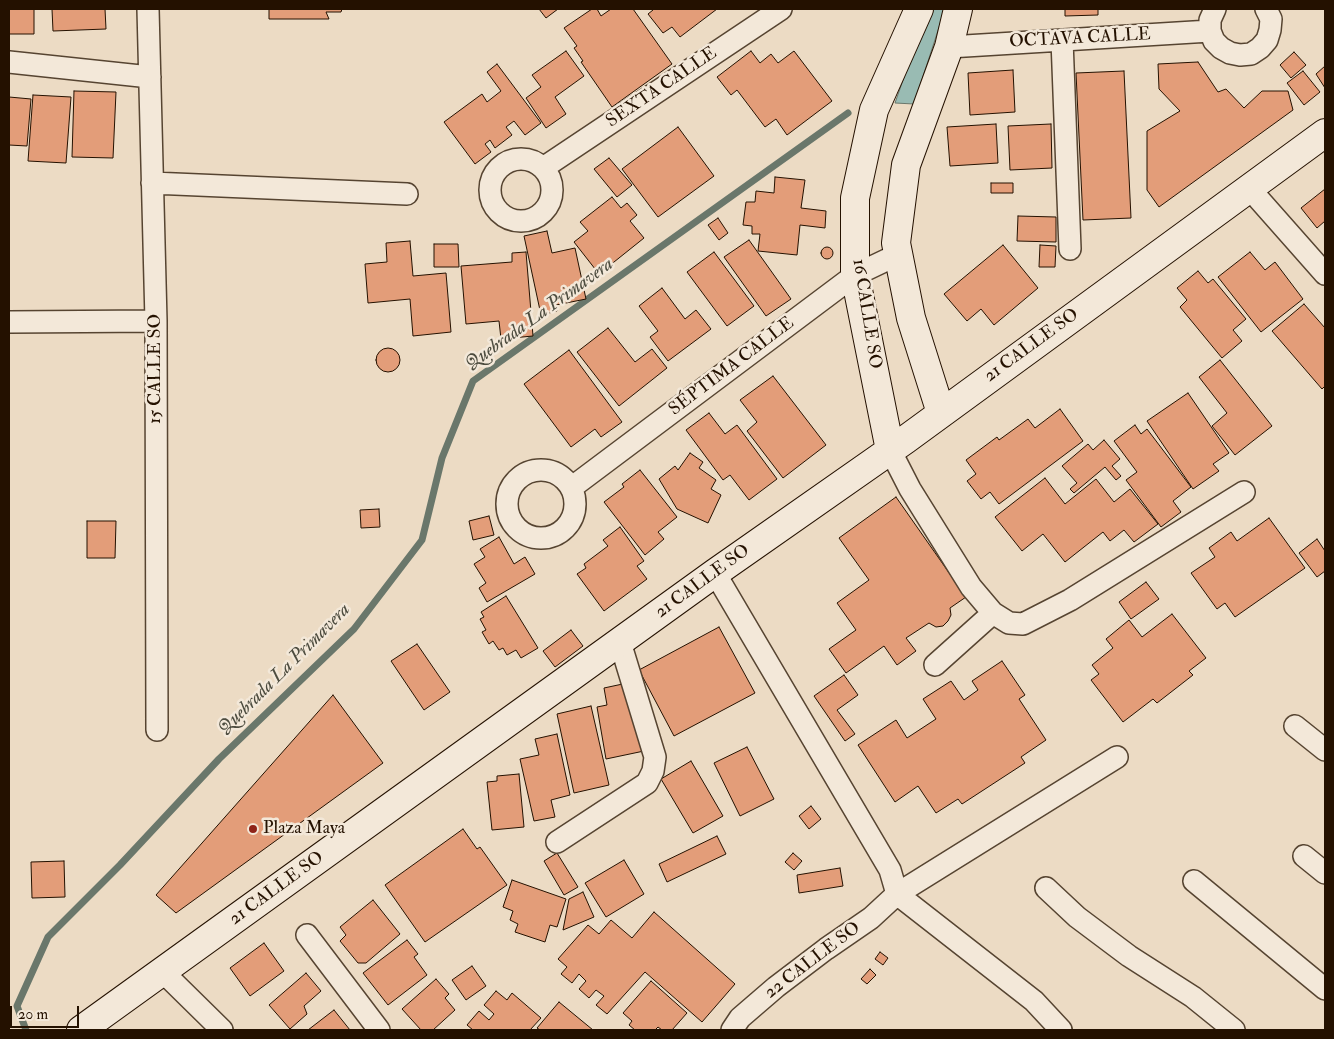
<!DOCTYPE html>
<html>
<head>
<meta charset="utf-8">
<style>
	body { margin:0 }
	#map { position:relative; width:1334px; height:1039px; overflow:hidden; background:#ecdbc4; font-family:"IM FELL Double Pica",serif }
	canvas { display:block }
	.frame { position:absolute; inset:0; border:10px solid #241100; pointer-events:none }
	.scale { position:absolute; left:10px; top:1006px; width:69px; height:22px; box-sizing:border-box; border:2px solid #241100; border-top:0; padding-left:6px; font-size:15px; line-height:18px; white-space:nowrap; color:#241100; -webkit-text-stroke:4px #f3e8d9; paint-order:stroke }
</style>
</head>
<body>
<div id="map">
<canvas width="1334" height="1039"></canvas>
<div class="frame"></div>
<div class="scale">20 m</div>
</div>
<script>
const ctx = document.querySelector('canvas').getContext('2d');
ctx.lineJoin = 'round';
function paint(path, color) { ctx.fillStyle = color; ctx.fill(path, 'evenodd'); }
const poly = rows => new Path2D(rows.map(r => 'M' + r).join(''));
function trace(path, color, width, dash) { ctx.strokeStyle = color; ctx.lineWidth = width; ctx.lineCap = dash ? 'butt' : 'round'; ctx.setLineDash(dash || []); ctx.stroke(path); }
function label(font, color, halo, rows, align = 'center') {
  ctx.font = font + ' "IM FELL Double Pica",serif'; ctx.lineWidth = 5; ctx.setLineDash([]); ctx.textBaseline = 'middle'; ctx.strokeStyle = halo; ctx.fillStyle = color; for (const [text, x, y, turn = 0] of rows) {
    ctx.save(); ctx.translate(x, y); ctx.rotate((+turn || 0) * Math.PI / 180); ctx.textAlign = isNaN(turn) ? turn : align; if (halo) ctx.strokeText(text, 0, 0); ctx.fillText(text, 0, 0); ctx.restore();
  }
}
const water = poly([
	[928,9,945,9,914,104,895,103,928,9]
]);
paint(water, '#99bbb3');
trace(water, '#6a776b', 1);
trace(poly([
	[26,1030,17,1006,48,937,120,865,219,759,354,629,422,540,442,458,473,381,848,113]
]), '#6a776b', 7);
const building = poly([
	[9,9,34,9,34,34,9,34,9,9],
	[52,9,105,9,106,29,53,31,52,9],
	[269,9,342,9,341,12,326,12,329,19,269,19,269,9],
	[539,9,558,9,546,18,539,9],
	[592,9,597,9,601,16,611,9,633,9,672,64,612,107,581,62,583,61,574,48,577,46,564,28,592,9],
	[652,9,717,9,680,37,672,27,663,33,648,14,653,10,652,9],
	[1065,9,1098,9,1098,15,1065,16,1065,9],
	[566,51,584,76,555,97,566,114,546,128,526,98,541,87,532,75,566,51],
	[751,51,760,63,771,54,778,63,794,51,832,101,787,135,776,119,765,127,737,90,731,95,717,77,751,51],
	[1294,52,1306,65,1291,78,1280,65,1294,52],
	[1198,62,1218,92,1226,89,1244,108,1262,91,1288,91,1293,110,1159,207,1147,190,1147,131,1180,111,1159,89,1158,64,1198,62],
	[497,64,541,123,525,135,514,121,506,127,512,135,495,148,490,140,485,144,491,152,475,164,444,122,482,94,487,102,501,91,487,72,497,64],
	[1325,66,1325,88,1316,74,1325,66],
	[1013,70,1015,112,970,115,968,73,1013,70],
	[1124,71,1131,218,1083,220,1076,73,1124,71],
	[1303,71,1320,92,1304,105,1287,83,1303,71],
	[74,91,116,92,113,158,72,157,74,91],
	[33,95,71,97,66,163,28,161,33,95],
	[9,97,31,99,27,146,9,145,9,97],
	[996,124,998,163,950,166,947,127,996,124],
	[1051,124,1052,168,1010,170,1008,126,1051,124],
	[678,127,714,176,658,217,622,169,678,127],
	[609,158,632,185,617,197,594,169,609,158],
	[775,177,805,180,801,208,826,211,825,228,800,225,797,255,758,251,760,234,752,234,752,226,743,225,746,202,755,202,756,191,774,193,775,177],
	[991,183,1013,183,1013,193,991,193,991,183],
	[1325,189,1325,221,1317,228,1301,208,1325,189],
	[612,197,621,208,627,203,637,215,630,221,644,238,599,274,574,242,588,231,580,222,612,197],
	[1018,216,1056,217,1056,242,1017,241,1018,216],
	[718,218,728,233,719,240,708,225,718,218],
	[547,231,552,253,575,248,586,299,556,305,557,311,541,315,524,236,547,231],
	[749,240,791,299,766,316,724,257,749,240],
	[410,241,413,276,446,273,451,332,413,336,410,299,368,303,365,264,387,262,386,243,410,241],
	[434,244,458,244,459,267,434,267,434,244],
	[1003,245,1038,288,994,325,981,309,967,321,944,294,1003,245],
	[1040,245,1056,246,1055,267,1039,267,1040,245],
	'821 253a6 6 0 1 1 12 0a6 6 0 1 1-12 0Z',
	[526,252,533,336,501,339,499,321,466,324,461,266,512,262,512,253,526,252],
	[714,252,754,306,727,326,687,272,714,252],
	[1250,252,1265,270,1275,262,1303,299,1261,332,1218,277,1250,252],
	[1198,271,1208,283,1213,279,1246,319,1233,330,1242,341,1222,358,1180,307,1187,300,1177,288,1198,271],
	[662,288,685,319,696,310,711,329,668,361,650,337,658,331,639,306,662,288],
	[1304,304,1325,328,1325,386,1322,389,1272,331,1304,304],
	[608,328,635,362,652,349,667,368,619,406,577,352,608,328],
	'376 360a12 12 0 1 1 24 0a12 12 0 1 1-24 0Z',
	[569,350,622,422,601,437,595,429,571,447,524,384,569,350],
	[1220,360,1272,426,1235,455,1212,426,1227,413,1199,377,1220,360],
	[773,376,826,445,783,478,747,431,757,422,740,400,773,376],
	[1188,393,1229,453,1213,464,1219,471,1193,489,1147,421,1188,393],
	[1060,409,1083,441,999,504,990,492,981,499,967,481,976,474,966,460,997,437,999,440,1028,419,1035,428,1060,409],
	[709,413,725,434,737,425,777,479,749,500,730,475,723,480,686,430,709,413],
	[1135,425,1141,434,1147,429,1191,487,1173,501,1181,512,1161,527,1126,480,1137,472,1114,441,1135,425],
	[1104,440,1120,459,1112,466,1121,476,1116,480,1105,467,1074,493,1070,489,1077,483,1062,466,1088,444,1093,450,1104,440],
	[690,453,703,462,699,468,716,480,711,489,721,495,708,523,677,509,659,479,675,466,678,470,690,453],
	[640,470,677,517,658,532,664,539,645,555,604,502,624,487,622,484,640,470],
	[1045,478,1065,504,1096,479,1114,502,1130,489,1158,524,1134,542,1124,530,1110,541,1103,532,1065,562,1043,534,1022,551,995,517,1045,478],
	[896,497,966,597,950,608,951,615,948,621,943,626,936,627,929,623,906,638,916,651,897,665,884,646,846,673,829,649,856,630,837,603,869,580,839,538,896,497],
	[379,509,380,527,361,528,360,510,379,509],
	[489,516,494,535,473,540,469,521,489,516],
	[1269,518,1305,568,1235,617,1225,603,1217,609,1191,573,1215,557,1209,548,1231,532,1237,541,1269,518],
	[87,521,116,521,115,558,87,558,87,521],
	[620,527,644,561,637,566,647,579,604,611,577,574,586,568,584,564,608,546,603,540,620,527],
	[499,537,514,564,525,557,535,574,487,602,479,588,486,583,474,564,485,557,480,549,499,537],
	[1317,539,1325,551,1325,571,1317,577,1299,553,1317,539],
	[1146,582,1159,599,1131,619,1119,602,1146,582],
	[506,596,538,648,521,658,516,650,507,655,503,648,499,650,493,641,489,644,482,632,486,630,480,619,484,617,481,612,506,596],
	[1172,614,1206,658,1189,671,1193,675,1157,703,1153,699,1123,722,1091,680,1099,674,1092,665,1113,648,1106,639,1129,620,1142,637,1172,614],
	[719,627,755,693,674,736,639,670,719,627],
	[571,630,583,646,555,667,543,651,571,630],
	[417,644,450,692,424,710,391,661,417,644],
	[1002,661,1025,695,1019,699,1046,740,1021,757,1025,763,962,804,958,799,936,813,918,786,895,802,858,745,896,720,907,738,936,719,923,699,951,681,964,700,978,690,972,681,1002,661],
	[844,675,858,695,837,710,855,734,845,741,814,696,844,675],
	[632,682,644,751,606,759,597,707,607,705,604,688,632,682],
	[333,695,383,763,176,913,156,895,333,695],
	[591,706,609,785,574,793,557,714,591,706],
	[557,734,570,795,551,800,555,817,534,821,520,759,539,755,535,739,557,734],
	[747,747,774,799,740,816,714,763,747,747],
	[691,761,723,816,693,833,661,779,691,761],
	[519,774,524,827,492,830,487,782,497,781,497,776,519,774],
	[811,806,821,819,809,829,799,816,811,806],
	[463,829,477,849,480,847,507,885,425,942,385,885,463,829],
	[717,836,726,854,667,882,659,864,717,836],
	[557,853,578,887,564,895,544,861,557,853],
	[793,853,802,861,794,870,785,862,793,853],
	[624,860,644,894,606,917,585,883,624,860],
	[64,861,65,897,32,898,31,862,64,861],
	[840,868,843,886,799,893,797,875,840,868],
	[512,880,566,899,557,927,550,925,545,942,515,932,518,924,510,920,513,911,503,907,512,880],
	[583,892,594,917,563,930,569,899,583,892],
	[373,900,400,934,366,963,358,963,340,941,346,935,340,927,373,900],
	[654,912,735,984,702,1022,645,972,607,1014,596,1005,604,996,596,990,589,998,579,989,586,981,579,974,572,983,561,974,567,967,558,959,588,925,599,934,611,920,632,938,654,912],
	[407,940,418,954,414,957,427,975,388,1005,363,973,407,940],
	[264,943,284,971,250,996,230,968,264,943],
	[880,952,888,958,883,965,875,959,880,952],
	[472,966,486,986,466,1000,452,980,472,966],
	[870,969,876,975,867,984,861,979,870,969],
	[306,973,321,991,304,1006,307,1014,290,1029,269,1005,306,973],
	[436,979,449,994,445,998,455,1010,433,1030,421,1030,402,1009,436,979],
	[651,981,687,1013,672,1030,662,1030,658,1027,655,1030,635,1030,629,1025,632,1021,623,1013,651,981],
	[496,991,507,1000,512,993,541,1018,530,1030,473,1030,467,1025,479,1011,489,1020,494,1014,484,1005,496,991],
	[559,1002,593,1030,540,1030,537,1028,559,1002],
	[334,1010,350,1030,308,1030,334,1010]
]);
paint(building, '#e39d79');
trace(building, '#241100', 1);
const street = poly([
	[148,9,156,321,157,730],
	[1215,9,1210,20,1210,31,1214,41,1221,48,1230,53,1240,55,1251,54,1260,48,1267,40,1270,30,1271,19,1266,9],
	[1062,40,1070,249],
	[949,47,1210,31],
	[9,62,150,77],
	'490 190a31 31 0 1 1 62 0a31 31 0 1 1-62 0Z',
	[543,168,781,9],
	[152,183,407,194],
	[1249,188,1325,274],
	[9,322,156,321],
	[890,450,910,489,971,587,993,613,1009,623,1023,624,1070,600,1244,492],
	'507 504a34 34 0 1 1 68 0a34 34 0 1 1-68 0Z',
	[571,488,855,275,899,254],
	[715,573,890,870,897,894,1034,1001,1061,1030],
	[935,665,993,613],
	[1295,726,1325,750],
	[557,842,647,783,653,771,655,757,620,642],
	[1304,856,1325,873],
	[1194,881,1325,989],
	[1046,888,1077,917,1129,956,1193,997,1234,1030],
	[307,935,379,1030],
	[162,971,222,1030],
	[732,1030,740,1018,776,987,826,949,871,918,897,894,1117,757]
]);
const secondary = poly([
	[941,413,911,318,896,243,906,165,949,47,958,9],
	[890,450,855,275,855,198,874,110,919,9],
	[81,1030,715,573,905,440,1325,133]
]);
trace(street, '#564431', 24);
trace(secondary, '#241100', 30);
trace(street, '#f3e8d9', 21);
trace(secondary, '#f3e8d9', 28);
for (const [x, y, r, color] of [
	[253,829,5,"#8f2418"]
]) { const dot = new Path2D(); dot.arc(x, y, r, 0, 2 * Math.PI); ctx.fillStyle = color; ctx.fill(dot); trace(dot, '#f3e8d9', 2); }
label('18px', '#241100', '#f3e8d9', [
	["OCTAVA CALLE",1080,39,-3],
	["SEXTA CALLE",662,88,-34],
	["16 CALLE SO",866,314,81],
	["21 CALLE SO",1032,346,-36],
	["SÉPTIMA CALLE",732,367,-37],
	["15 CALLE SO",156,369,-90],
	["21 CALLE SO",703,582,-36],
	["21 CALLE SO",277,889,-36],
	["22 CALLE SO",813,961,-37]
]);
label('18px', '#241100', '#f3e8d9', [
	["Plaza Maya",263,829]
], 'left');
label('italic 19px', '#4d4c3f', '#f3e8d9', [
	["Quebrada La Primavera",540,315,-36],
	["Quebrada La Primavera",285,670,-45]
]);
</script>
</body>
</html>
